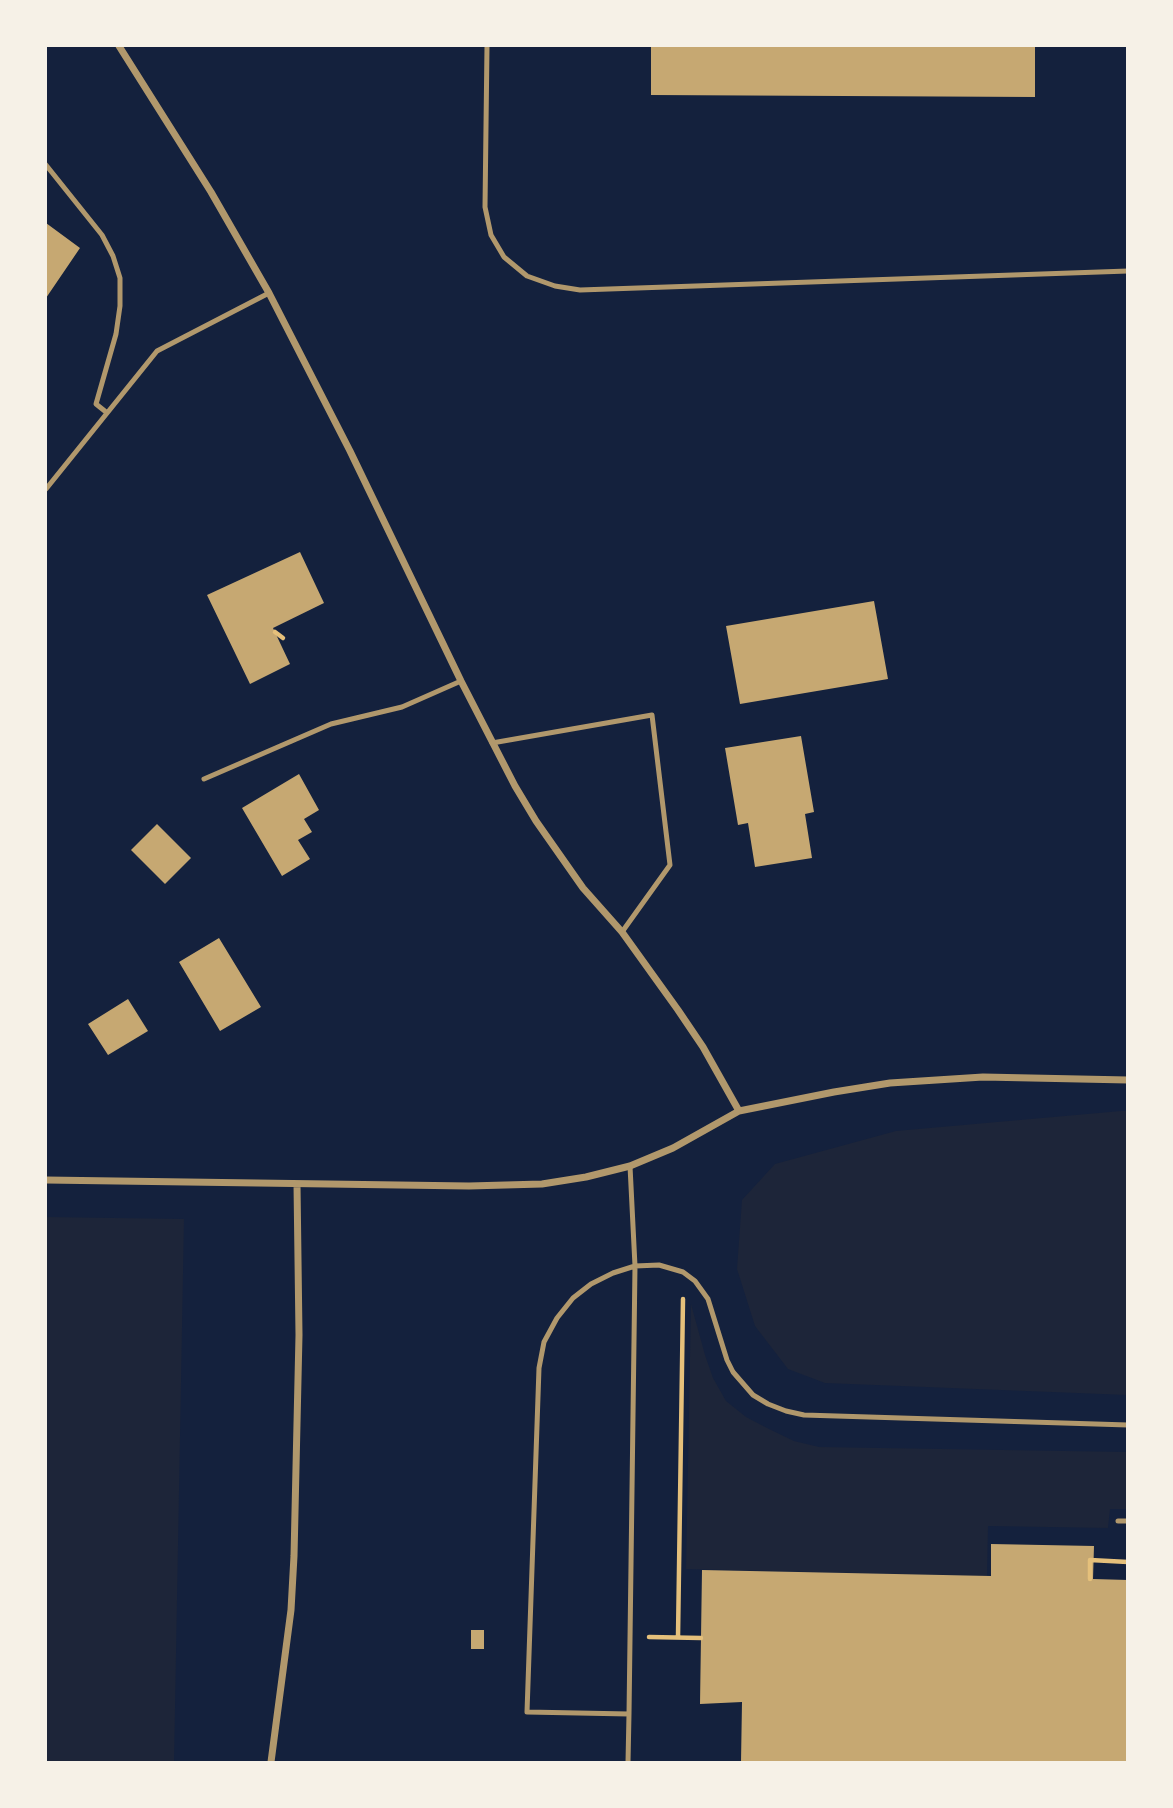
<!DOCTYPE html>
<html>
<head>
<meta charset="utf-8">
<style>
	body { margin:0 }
	#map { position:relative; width:1173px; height:1808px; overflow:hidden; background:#14213d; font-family:"Fira Sans Condensed",sans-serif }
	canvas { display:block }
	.frame { position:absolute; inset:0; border:47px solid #f6f1e7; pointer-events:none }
</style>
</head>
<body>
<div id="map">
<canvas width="1173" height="1808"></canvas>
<div class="frame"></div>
</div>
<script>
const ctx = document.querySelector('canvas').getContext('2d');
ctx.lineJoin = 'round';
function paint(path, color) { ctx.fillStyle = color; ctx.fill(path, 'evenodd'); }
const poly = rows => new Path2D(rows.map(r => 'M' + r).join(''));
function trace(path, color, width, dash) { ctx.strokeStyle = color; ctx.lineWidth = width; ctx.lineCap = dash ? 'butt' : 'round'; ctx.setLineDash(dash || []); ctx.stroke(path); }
paint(poly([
	[1121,1111,1128,1111,1127,1395,825,1383,788,1369,755,1326,737,1269,742,1200,775,1164,896,1131],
	[46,1217,184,1219,174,1762,46,1762],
	[691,1304,705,1355,713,1378,726,1401,746,1417,769,1429,794,1441,819,1447,1127,1452,1127,1509,1110,1509,1108,1528,988,1526,987,1576,686,1569]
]), '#1d2539');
paint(poly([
	[651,46,1035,46,1035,97,651,95],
	[46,223,80,248,46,298],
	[300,552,324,603,273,628,290,664,250,684,207,595],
	[874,601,888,679,740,704,726,626],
	[801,736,814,812,805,814,812,858,755,867,748,823,738,825,725,748],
	[299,774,319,810,304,819,312,832,298,840,310,859,282,876,242,808],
	[157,824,191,858,165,884,131,850],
	[219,938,261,1007,220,1031,179,962],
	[128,999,148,1031,108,1055,88,1024],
	[991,1544,1094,1546,1093,1579,1128,1580,1128,1762,741,1762,742,1702,700,1704,702,1570,991,1576],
	[471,1630,484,1630,484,1649,471,1649]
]), '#c6a872');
trace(poly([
	[275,632,283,638],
	[1090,1579,1090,1560,1128,1562],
	[649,1637,701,1638],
	[678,1637,683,1299]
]), '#e5c07b', 4.5);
trace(poly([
	[487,46,485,207,491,235,504,257,527,276,555,286,580,290,1128,271],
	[46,165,102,235,113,256,120,278,120,306,116,334,96,404,106,412],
	[46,489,157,351,269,293],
	[492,743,652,715,670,865,622,932],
	[204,779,331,724,402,707,461,681],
	[630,1166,635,1266,629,1714,527,1712,539,1368,544,1342,557,1318,573,1298,591,1284,613,1273,635,1266,659,1265,683,1272,695,1281,708,1299,727,1360,733,1372,753,1395,768,1404,786,1411,804,1415,1128,1425],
	[1118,1521,1128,1521],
	[628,1762,629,1714]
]), '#b1986c', 5);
trace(poly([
	[119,46,211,192,269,293,350,451,461,681,515,786,536,821,583,888,622,932,678,1010,703,1047,739,1111,834,1092,890,1083,983,1077,1128,1080],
	[46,1180,469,1186,542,1184,586,1177,630,1166,673,1148,739,1111],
	[271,1762,291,1610,294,1556,299,1335,297,1184]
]), '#b1986c', 7);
</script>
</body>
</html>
